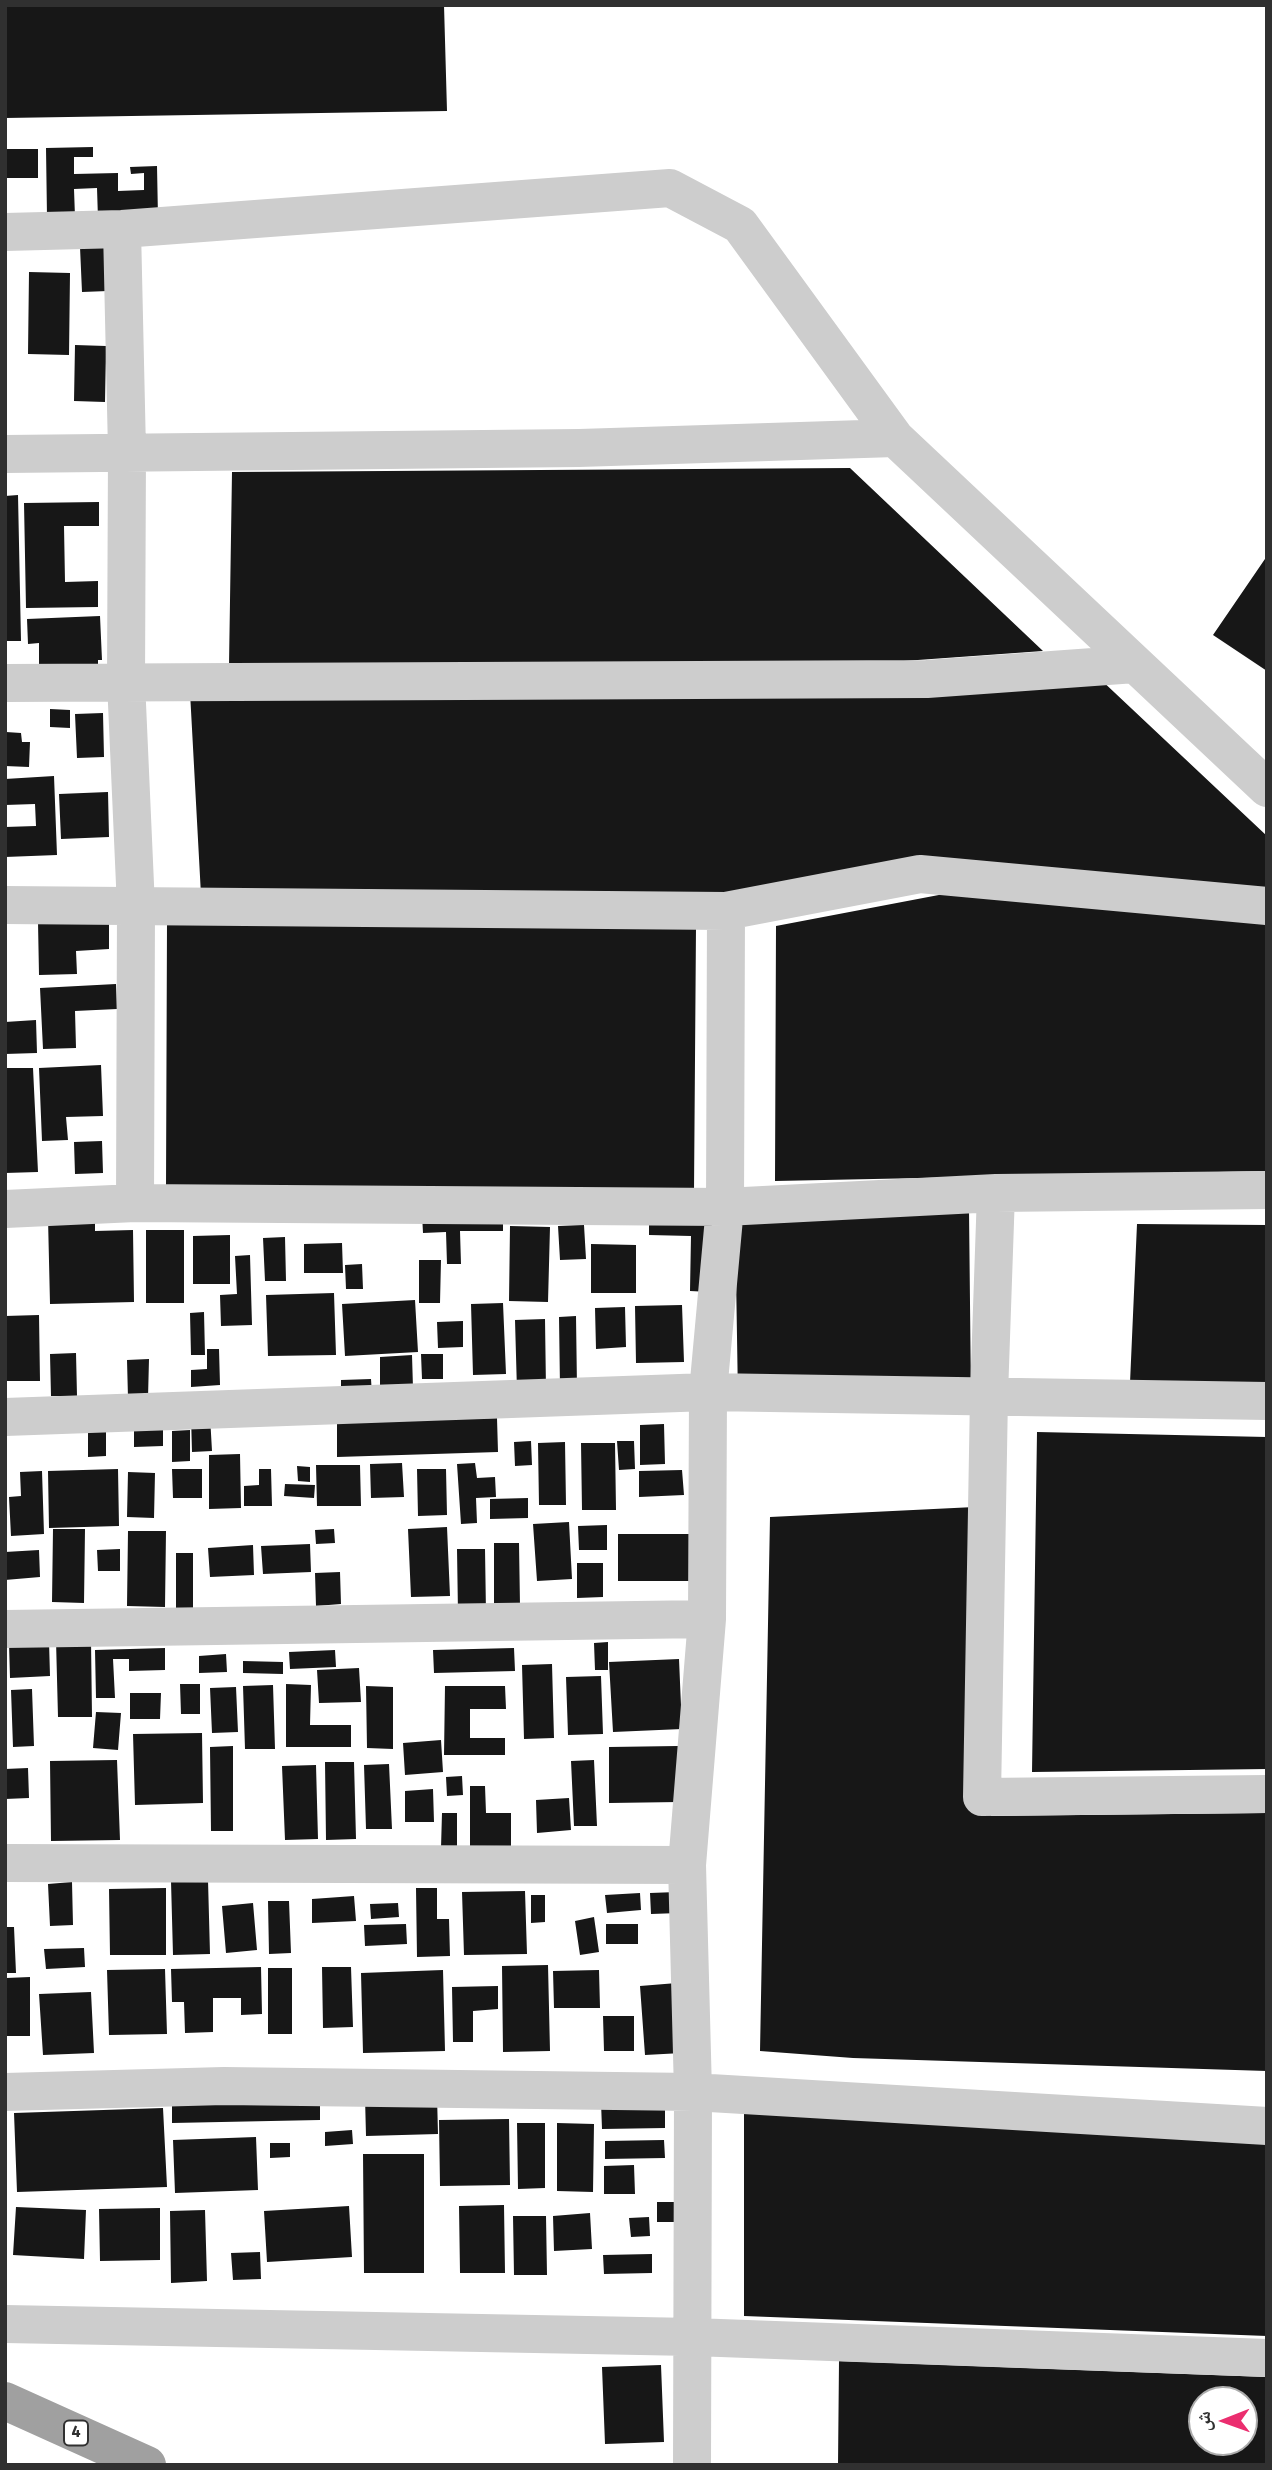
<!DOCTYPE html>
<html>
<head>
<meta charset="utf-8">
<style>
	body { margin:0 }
	#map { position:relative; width:1272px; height:2470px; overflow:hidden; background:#fff; font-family:"Fira Sans","Noto Naskh Arabic",sans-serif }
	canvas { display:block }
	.frame { position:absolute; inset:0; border:7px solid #303030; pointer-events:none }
	.north { position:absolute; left:1188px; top:2386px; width:70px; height:70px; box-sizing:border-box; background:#fff; border:2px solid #acacac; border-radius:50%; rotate:269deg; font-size:19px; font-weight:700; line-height:28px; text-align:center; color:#303030 }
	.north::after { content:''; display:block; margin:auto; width:24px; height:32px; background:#eb2e6f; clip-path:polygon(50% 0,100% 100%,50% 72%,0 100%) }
</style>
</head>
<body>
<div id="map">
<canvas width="1272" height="2470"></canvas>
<div class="frame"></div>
<div class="north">ش</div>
</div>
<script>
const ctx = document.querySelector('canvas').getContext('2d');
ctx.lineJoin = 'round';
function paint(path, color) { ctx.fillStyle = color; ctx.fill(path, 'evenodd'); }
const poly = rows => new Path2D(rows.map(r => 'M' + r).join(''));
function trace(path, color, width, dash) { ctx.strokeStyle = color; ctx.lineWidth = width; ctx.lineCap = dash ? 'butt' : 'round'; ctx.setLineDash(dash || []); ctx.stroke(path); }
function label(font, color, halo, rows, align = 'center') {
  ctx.font = font + ' "Fira Sans",sans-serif'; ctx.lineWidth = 7; ctx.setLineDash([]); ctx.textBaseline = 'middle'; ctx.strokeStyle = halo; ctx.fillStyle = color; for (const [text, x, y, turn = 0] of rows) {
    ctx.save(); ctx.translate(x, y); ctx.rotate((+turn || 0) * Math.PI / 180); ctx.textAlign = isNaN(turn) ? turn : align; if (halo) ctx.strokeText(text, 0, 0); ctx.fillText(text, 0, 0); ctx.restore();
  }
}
paint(poly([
	[5,5,444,5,447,111,5,118],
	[93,147,93,157,74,157,74,174,118,173,118,191,144,190,144,173,131,174,130,167,157,166,158,218,98,219,97,188,74,189,75,217,47,217,46,148],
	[5,149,38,149,38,178,5,178],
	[106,246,108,291,82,292,80,247],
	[29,272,70,273,69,355,28,354],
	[75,345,106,346,105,402,74,401],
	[850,468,1043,651,876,663,229,665,232,472],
	[18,495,21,641,5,641,5,496],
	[99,502,99,526,64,526,65,582,98,581,98,607,26,608,24,503],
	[1267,556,1267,671,1213,635],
	[100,616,102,660,98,660,98,666,39,669,39,643,28,644,27,619],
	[1098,677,1267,836,1267,899,905,866,731,898,201,895,190,692],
	[50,709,70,710,70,728,50,727],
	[103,713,104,757,77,758,75,714],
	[6,732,21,733,22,742,30,742,29,767,5,766],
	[54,776,57,855,5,857,5,827,36,826,35,804,5,805,5,779],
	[108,792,109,837,61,839,59,794],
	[944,894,1267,924,1267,1171,775,1181,776,926],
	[109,920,109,949,76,951,77,974,39,975,38,922],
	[167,922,696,926,694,1191,166,1188],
	[116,984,117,1009,75,1011,76,1048,43,1049,40,988],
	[36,1020,37,1053,5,1054,5,1022],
	[101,1065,103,1116,66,1117,68,1140,42,1141,39,1068],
	[5,1068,33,1068,38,1172,5,1173],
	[102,1141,103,1173,75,1174,74,1142],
	[969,1210,971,1396,738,1399,735,1212],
	[503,1212,503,1231,460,1231,461,1264,447,1264,446,1232,423,1233,422,1214],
	[649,1213,712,1214,710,1292,690,1291,691,1236,649,1235],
	[95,1217,95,1231,133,1230,134,1302,50,1304,48,1218],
	[1137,1224,1267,1225,1267,1386,1130,1383],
	[584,1225,586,1259,560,1260,558,1226],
	[510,1226,550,1227,548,1302,509,1301],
	[146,1230,184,1230,184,1303,146,1303],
	[230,1235,230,1284,193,1284,193,1236],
	[285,1237,286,1281,265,1281,263,1238],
	[342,1243,343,1273,304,1273,304,1244],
	[591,1244,636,1245,636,1293,591,1293],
	[250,1255,252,1325,221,1326,220,1295,237,1294,235,1256],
	[419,1260,441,1260,440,1303,419,1303],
	[362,1264,363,1289,346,1289,345,1265],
	[334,1293,336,1355,268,1356,266,1295],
	[415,1300,418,1352,345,1356,342,1304],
	[503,1303,506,1374,473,1375,471,1304],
	[682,1305,684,1362,636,1363,635,1306],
	[625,1307,626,1347,596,1349,595,1308],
	[204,1312,205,1355,191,1355,190,1313],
	[39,1315,40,1381,5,1381,5,1316],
	[576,1316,577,1388,560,1388,559,1317],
	[545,1319,546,1390,517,1391,515,1320],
	[463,1321,463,1347,438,1348,437,1322],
	[207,1349,219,1349,220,1385,191,1387,191,1370,207,1369],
	[76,1353,77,1396,51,1396,50,1354],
	[421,1354,443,1354,443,1379,422,1379],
	[412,1355,413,1388,380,1390,380,1357],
	[149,1359,148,1398,128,1398,127,1360],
	[371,1379,372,1395,341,1396,341,1380],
	[191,1416,210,1416,212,1451,192,1452],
	[497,1418,498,1452,337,1457,337,1422],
	[134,1419,163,1420,163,1446,134,1447],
	[88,1423,106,1423,106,1456,88,1457],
	[664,1424,665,1464,640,1465,640,1425],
	[190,1430,190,1461,172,1462,172,1431],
	[1037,1432,1267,1437,1267,1769,1032,1772],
	[531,1441,532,1465,515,1466,514,1442],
	[617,1441,634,1441,635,1469,619,1470],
	[565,1442,566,1505,539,1505,538,1443],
	[581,1443,615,1443,616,1510,582,1510],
	[240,1454,241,1508,209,1509,209,1455],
	[402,1463,404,1497,371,1498,370,1464],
	[475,1463,477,1478,495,1477,496,1497,476,1498,477,1523,461,1524,457,1464],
	[316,1465,360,1465,361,1506,317,1506],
	[297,1466,310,1467,310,1482,298,1481],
	[118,1469,119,1526,49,1528,48,1471],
	[172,1469,202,1469,202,1498,173,1498],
	[259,1469,271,1469,272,1506,244,1506,244,1486,259,1485],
	[417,1469,446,1469,447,1515,418,1516],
	[682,1470,684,1495,639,1497,639,1471],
	[42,1471,44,1534,11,1536,9,1497,21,1496,20,1472],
	[128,1472,155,1473,154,1518,127,1517],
	[285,1484,315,1485,314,1498,284,1496],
	[528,1498,528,1518,490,1519,490,1499],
	[995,1506,991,1816,1267,1813,1267,2071,853,2058,760,2051,770,1517],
	[569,1522,572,1579,537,1581,533,1524],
	[607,1525,607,1550,579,1550,578,1526],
	[447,1527,450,1596,411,1597,408,1529],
	[53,1529,85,1529,84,1603,52,1602],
	[334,1529,335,1543,316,1544,315,1530],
	[128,1531,166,1531,165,1607,127,1606],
	[618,1534,693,1534,693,1581,618,1581],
	[494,1543,519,1543,520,1606,494,1606],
	[310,1544,311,1572,263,1574,261,1546],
	[253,1545,254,1575,210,1577,208,1548],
	[120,1549,120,1571,98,1571,97,1550],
	[457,1549,485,1549,486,1614,458,1614],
	[39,1550,40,1577,5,1580,5,1552],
	[176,1553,193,1553,193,1608,176,1608],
	[577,1563,603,1563,603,1597,577,1598],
	[340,1572,341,1604,316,1606,315,1573],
	[56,1640,91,1640,92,1717,58,1717],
	[49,1641,50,1676,10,1678,9,1643],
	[608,1642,608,1670,595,1670,594,1643],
	[165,1648,165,1670,129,1671,129,1659,113,1659,115,1698,96,1698,95,1650],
	[514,1648,515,1671,434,1673,433,1650],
	[335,1650,336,1667,290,1669,289,1652],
	[226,1654,227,1672,199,1673,199,1656],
	[679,1659,682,1729,613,1732,609,1662],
	[243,1661,283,1662,283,1674,243,1673],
	[552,1664,554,1738,524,1739,522,1665],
	[359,1668,361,1702,319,1703,317,1670],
	[601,1676,603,1734,568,1735,566,1677],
	[180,1684,200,1684,200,1714,181,1714],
	[286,1684,311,1685,310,1725,351,1725,351,1747,286,1747],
	[273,1685,275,1749,245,1749,243,1686],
	[366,1686,393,1687,393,1749,367,1748],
	[445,1686,505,1686,506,1709,470,1709,470,1738,505,1738,505,1755,444,1755],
	[236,1687,238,1732,212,1733,210,1688],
	[32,1689,34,1746,13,1747,11,1690],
	[130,1693,161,1693,160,1719,130,1719],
	[96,1712,121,1713,118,1750,93,1748],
	[202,1733,203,1803,135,1805,133,1734],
	[441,1740,443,1772,405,1775,403,1743],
	[233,1746,233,1831,211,1831,210,1747],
	[678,1746,679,1802,609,1803,609,1747],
	[117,1760,120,1840,51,1841,50,1761],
	[594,1760,597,1826,574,1826,571,1761],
	[325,1762,354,1762,356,1839,326,1840],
	[389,1764,392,1829,366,1829,364,1765],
	[316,1765,318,1839,285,1840,282,1766],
	[28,1768,29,1798,5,1799,5,1769],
	[462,1776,463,1795,447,1796,446,1777],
	[470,1786,485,1786,486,1813,511,1813,511,1848,470,1848],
	[433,1789,434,1822,405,1822,405,1791],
	[569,1798,571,1830,537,1833,536,1800],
	[442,1813,457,1813,457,1848,441,1848],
	[208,1880,210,1954,173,1955,171,1881],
	[72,1882,73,1925,50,1926,48,1884],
	[166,1888,166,1955,110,1955,109,1889],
	[416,1888,437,1888,437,1919,449,1919,450,1956,417,1957],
	[525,1891,527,1954,464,1955,462,1892],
	[677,1892,679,1913,651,1914,650,1893],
	[640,1893,641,1910,607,1913,605,1895],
	[531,1895,545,1895,545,1922,531,1923],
	[354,1896,356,1921,312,1923,312,1899],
	[268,1901,289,1901,291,1953,269,1954],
	[253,1903,257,1950,226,1953,222,1906],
	[398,1903,399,1917,371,1919,370,1904],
	[594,1917,599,1952,580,1955,575,1921],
	[406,1924,407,1944,365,1946,364,1925],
	[606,1924,638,1924,638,1944,606,1944],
	[5,1927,14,1927,16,1973,5,1973],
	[84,1948,85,1967,46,1969,44,1949],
	[548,1965,550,2051,503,2052,502,1966],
	[261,1967,262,2014,241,2015,241,1998,213,1998,213,2032,185,2033,184,2002,172,2002,171,1969],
	[322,1967,351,1967,353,2027,323,2028],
	[268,1968,292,1968,292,2034,268,2034],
	[165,1969,167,2034,109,2035,107,1970],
	[443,1970,445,2051,363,2053,361,1973],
	[599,1970,600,2008,554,2008,553,1971],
	[30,1977,30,2036,6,2036,6,1978],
	[677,1983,682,2053,645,2055,640,1986],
	[498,1986,498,2009,473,2011,473,2042,453,2042,452,1987],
	[91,1992,94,2053,43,2055,39,1994],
	[603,2016,634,2016,634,2051,604,2051],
	[320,2096,320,2120,172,2123,172,2100],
	[437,2096,438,2134,366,2136,365,2097],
	[665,2101,665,2128,602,2129,601,2102],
	[163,2108,167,2187,17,2192,14,2113],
	[744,2110,1267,2141,1267,2336,744,2316],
	[509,2119,510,2185,440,2186,439,2120],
	[517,2123,545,2123,545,2188,518,2189],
	[557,2123,594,2124,593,2192,557,2191],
	[352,2130,353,2144,325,2146,325,2132],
	[256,2137,258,2190,175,2193,173,2140],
	[664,2140,665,2158,605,2159,605,2141],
	[270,2143,290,2143,290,2157,270,2158],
	[363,2154,424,2154,424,2273,364,2273],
	[634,2165,635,2194,604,2194,604,2166],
	[657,2202,688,2202,688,2222,657,2222],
	[504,2205,505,2273,460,2273,459,2206],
	[349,2206,352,2257,267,2262,264,2211],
	[16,2207,86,2210,84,2259,13,2255],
	[160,2208,160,2260,100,2261,99,2209],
	[205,2210,207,2281,171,2283,170,2211],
	[590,2213,592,2249,554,2251,553,2216],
	[513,2216,546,2216,547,2275,514,2275],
	[649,2217,650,2236,631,2237,629,2218],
	[260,2252,261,2279,233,2280,231,2253],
	[652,2254,652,2273,604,2274,603,2255],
	[839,2361,1267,2377,1267,2465,838,2465],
	[1202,2400,1244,2400,1244,2442,1202,2442],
	[661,2365,664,2442,605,2444,602,2367]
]), '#171717');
trace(poly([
	[122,229,127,451,126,681,136,907,135,1203],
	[5,232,122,229,670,188,740,225,895,438,1267,788],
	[5,454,579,448,895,438],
	[5,683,927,679,1135,664],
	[5,905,726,911,920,874,1267,906],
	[996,1193,989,1395,982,1797,1267,1794],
	[5,1209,135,1203,725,1207,996,1193,1267,1190],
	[5,1417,708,1392,1267,1401],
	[5,1629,707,1619],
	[5,1863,687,1865],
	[5,2092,224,2086,693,2092,1267,2126],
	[5,2324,693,2337,1267,2358],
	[692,2465,693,2092,687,1865,707,1619,708,1392,725,1207,726,911]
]), '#cdcdcd', 38);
trace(poly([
	[5,2401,147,2465]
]), '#a0a0a0', 38);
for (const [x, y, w] of [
	[76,2433,24]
]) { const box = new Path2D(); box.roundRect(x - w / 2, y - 12.5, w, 25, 5); ctx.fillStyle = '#fff'; ctx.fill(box); trace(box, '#303030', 2); }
label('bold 16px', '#303030', null, [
	["4",76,2433]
]);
</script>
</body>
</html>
